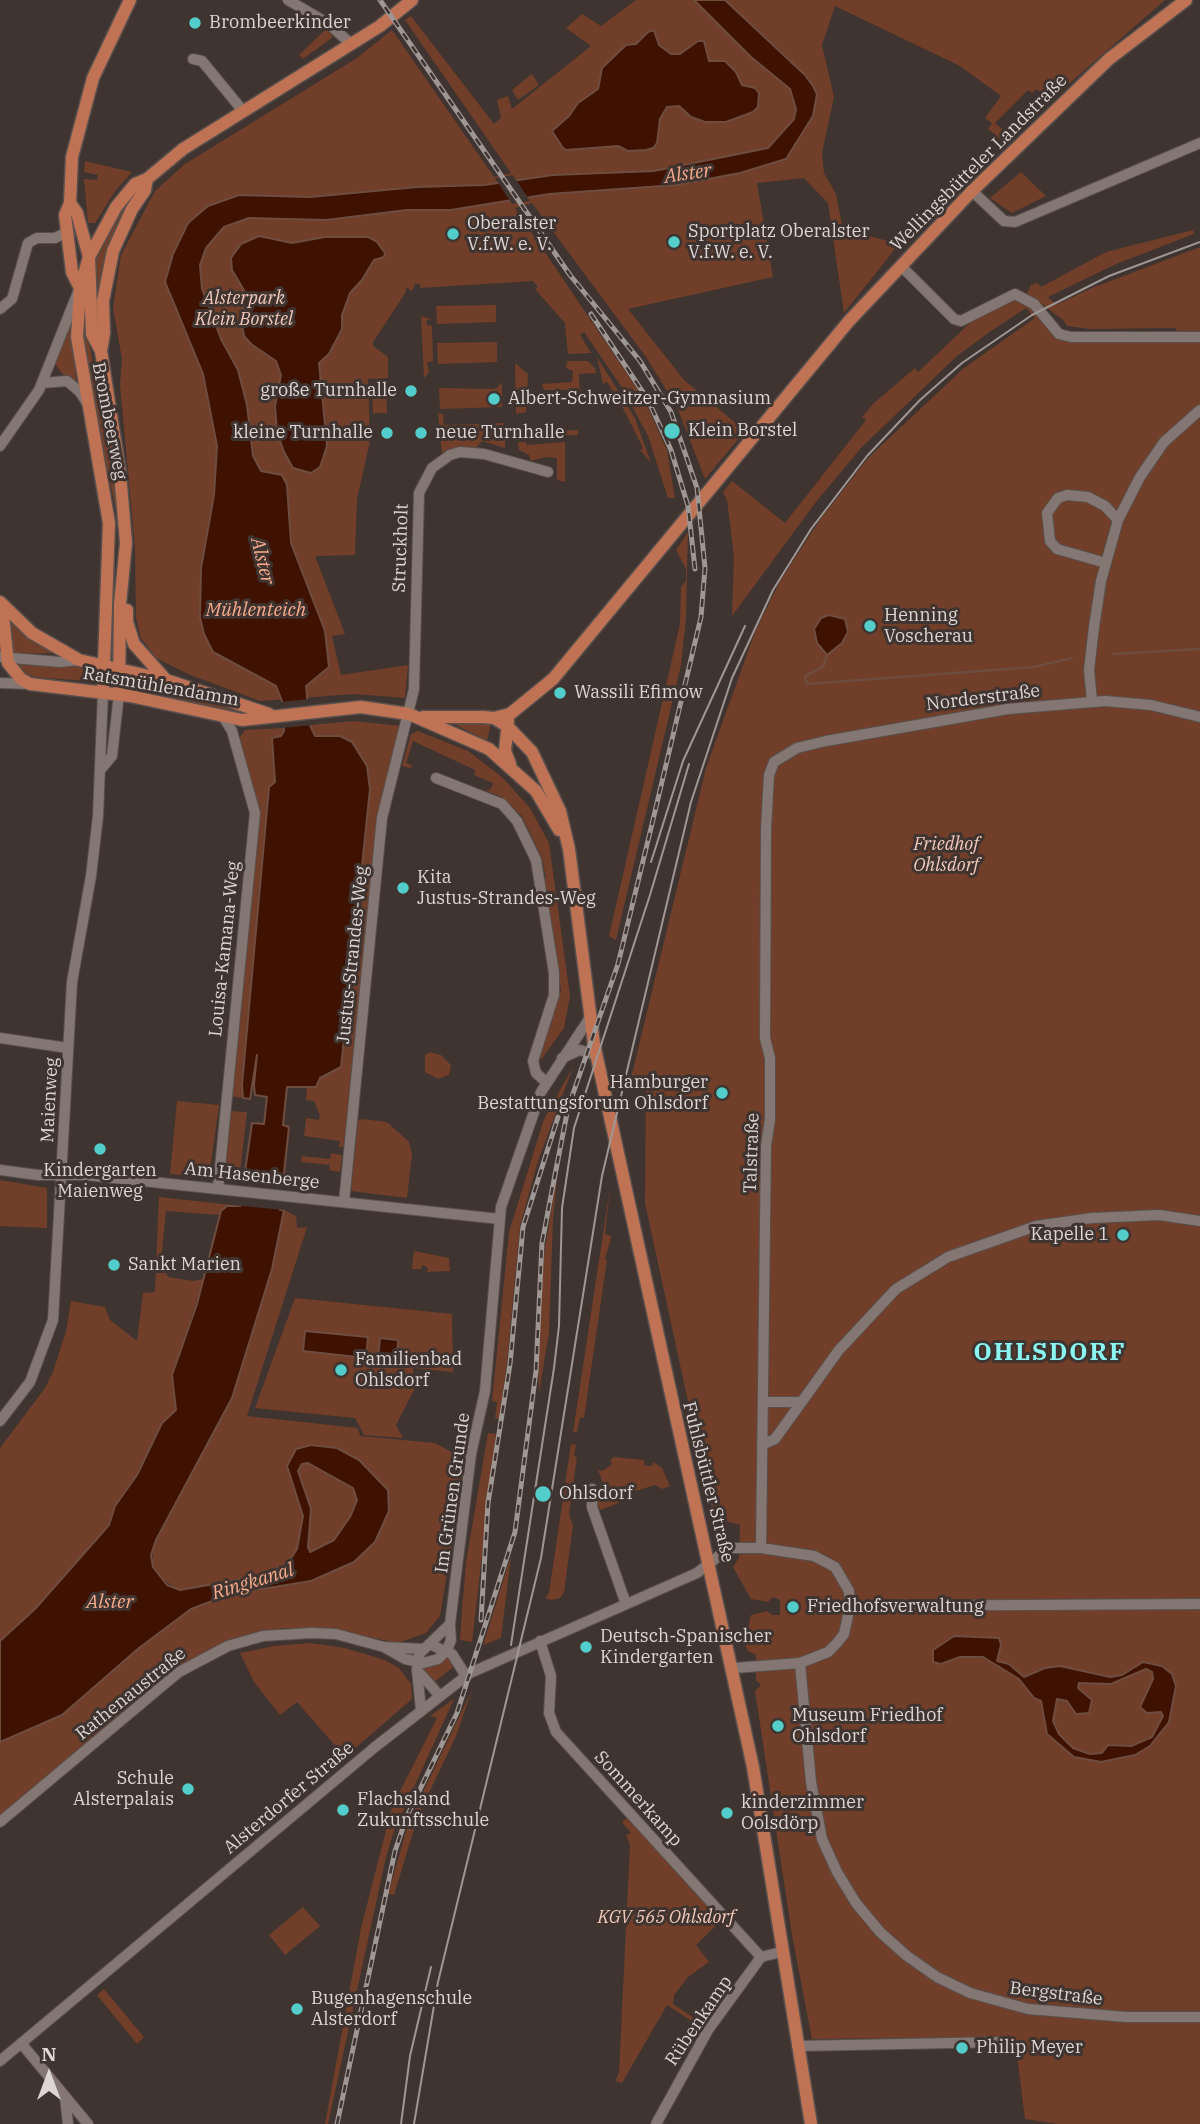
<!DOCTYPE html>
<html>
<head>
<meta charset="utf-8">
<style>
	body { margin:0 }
	#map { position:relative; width:1200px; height:2124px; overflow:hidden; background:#3f3430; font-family:"IBM Plex Serif",serif }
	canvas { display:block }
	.north { position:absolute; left:14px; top:2040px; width:70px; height:70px; -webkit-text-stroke:5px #3f3430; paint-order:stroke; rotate:0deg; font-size:19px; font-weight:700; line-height:28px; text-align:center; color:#ddd6d4 }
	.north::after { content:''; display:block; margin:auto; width:24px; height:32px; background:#ddd6d4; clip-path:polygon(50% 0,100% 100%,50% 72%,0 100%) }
</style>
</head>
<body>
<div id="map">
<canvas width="1200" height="2124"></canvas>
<div class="north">N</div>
</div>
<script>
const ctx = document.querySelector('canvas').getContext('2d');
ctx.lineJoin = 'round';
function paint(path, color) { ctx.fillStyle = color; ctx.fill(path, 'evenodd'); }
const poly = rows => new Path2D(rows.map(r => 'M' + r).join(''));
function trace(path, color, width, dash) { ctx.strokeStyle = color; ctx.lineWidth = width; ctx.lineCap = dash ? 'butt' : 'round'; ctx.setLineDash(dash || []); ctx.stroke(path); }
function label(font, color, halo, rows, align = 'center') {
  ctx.font = font + ' "IBM Plex Serif",serif'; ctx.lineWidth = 6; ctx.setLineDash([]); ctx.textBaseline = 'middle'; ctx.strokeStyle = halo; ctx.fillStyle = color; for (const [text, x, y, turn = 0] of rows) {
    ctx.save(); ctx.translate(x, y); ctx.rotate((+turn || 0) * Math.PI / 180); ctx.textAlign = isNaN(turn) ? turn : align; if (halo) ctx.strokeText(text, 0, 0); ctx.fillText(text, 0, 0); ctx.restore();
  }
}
paint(poly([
	[636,0,1165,0,1048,102,1037,89,1032,93,1028,90,995,123,1011,136,1045,105,1005,143,988,129,992,123,985,118,1001,96,960,66,835,6,822,45,834,97,822,153,824,173,836,194,843,229,899,244,844,313,828,203,804,178,757,183,773,277,628,309,684,380,745,431,705,479,677,407,646,357,532,203,515,208,644,399,667,450,675,498,668,498,648,436,621,386,584,332,580,335,591,353,568,354,565,323,535,289,538,287,533,281,420,288,420,284,415,284,412,291,406,287,406,292,373,342,373,346,388,357,388,378,368,379,370,441,357,499,355,555,315,556,345,634,332,636,341,675,408,665,405,698,354,694,260,701,188,674,156,658,141,638,136,618,135,547,120,385,122,359,113,308,121,255,155,191,185,164,357,58,392,30,494,177,511,173,405,20,411,16,494,124,501,118,497,100,508,96,512,109,591,46,566,28,582,14,601,26],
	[327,28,333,37,303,59,299,55],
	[532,74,539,85,518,100,512,90],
	[85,161,132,172,116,190,95,223,88,223,84,179,97,180,98,175,84,172],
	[1021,172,1046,196,1012,213,990,198],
	[140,186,108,249,96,321,95,254,122,207],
	[1193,230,1194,234,1116,264,1048,297,1056,305,1092,288,1200,247,1200,334,1179,335,1175,328,1090,329,1067,326,1063,320,1027,293,1031,285,1037,283,1041,287,1106,252],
	[86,298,87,333,112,454,121,534,87,375,82,325],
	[1018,299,1029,306,1055,335,1200,341,1200,2124,1057,2124,1025,2119,1016,2048,1009,2037,812,2039,792,1935,755,1691,761,1685,756,1680,756,1655,748,1651,745,1644,751,1615,767,1611,772,1615,780,1615,780,1600,773,1597,768,1602,751,1599,733,1567,739,1558,740,1525,721,1520,710,1503,645,1203,646,1078,639,1075,631,1078,706,768,755,632,779,583,819,521,868,458,964,368,1035,318,1026,308,991,331,957,356,862,447,816,502,732,616,734,556,727,500,723,492,732,481,785,523,866,420,862,417,874,403,915,368,918,372,971,322],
	[496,305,496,322,437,324,436,306],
	[421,316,432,320,427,320,427,325,432,326,433,362,427,362,429,372,424,378],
	[69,327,72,328,76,381,65,377,54,363],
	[497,342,497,362,438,364,437,343],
	[597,357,635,418,651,463,640,450,643,448,625,412,607,382,603,384],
	[567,361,588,361,595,368,596,373,579,374,580,404,574,404,572,390,544,390,542,384,572,382,573,371,566,368],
	[515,363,528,374,526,412,516,414],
	[502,382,502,407,440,409,439,388,496,389],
	[372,383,386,383,387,413,373,413],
	[438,413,443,414,444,425,504,423,502,437,505,435,505,448,482,441,476,448,442,453],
	[578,430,578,435,520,438,520,431],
	[518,442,526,442,527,445,565,442,565,482,557,480,557,458,545,457,531,461,529,455,519,450],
	[688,532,686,618,681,665,616,940,609,936,680,624,681,587,686,581,686,569,676,550],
	[6,611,54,652,54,653,10,654],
	[14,663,82,666,87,681,34,677,23,672],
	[134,681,251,715,251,716,134,692],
	[354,721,402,726,384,793,350,1111,343,1147,339,1147,340,1141,304,1136,306,1118,319,1120,320,1115,314,1101,306,1100,307,1086,316,1086,340,736,315,736,309,725],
	[475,722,491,723,487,741,452,723],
	[284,728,281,736,272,739,275,782,269,787,243,1098,230,1096,256,818,240,737,245,730],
	[418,731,468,751,502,777,530,808,549,843,570,996,564,1028,540,1061,546,1030,550,1028,561,990,547,905,550,902,546,887,541,882,546,877,541,856,522,816,501,797,485,790,491,789,493,783,474,775,475,770,413,741,406,763,412,765,411,768,402,766,411,734],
	[430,1052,441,1055,451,1065,449,1075,438,1079,425,1072,425,1055],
	[573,1067,538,1161,520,1226,507,1363,499,1419,495,1418,497,1402,492,1401,509,1232,544,1119],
	[177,1101,219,1105,209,1178,170,1174],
	[231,1111,247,1112,240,1172,235,1180,222,1179],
	[362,1119,387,1122,409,1142,412,1154,407,1198,351,1191,358,1121],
	[331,1153,342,1155,340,1172,329,1170,330,1165,301,1162,302,1156,330,1159],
	[558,1169,553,1219,549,1332,539,1393,538,1357,544,1255],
	[0,1180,47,1188,47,1228,0,1226],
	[610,1188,605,1234,611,1236,610,1242,605,1259,607,1260,584,1418,580,1418,577,1433,573,1432],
	[159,1197,232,1205,227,1206,220,1215,166,1211,161,1262,168,1277,193,1281,204,1279,172,1375,176,1410,162,1423,137,1475,115,1506,109,1524,35,1609,0,1641,0,1448,45,1388,53,1372,66,1331,71,1301,105,1307,110,1320,137,1341,143,1293,155,1292],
	[284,1210,296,1216,297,1228,307,1227,247,1416,358,1428,360,1436,435,1443,459,1456,461,1490,440,1616,426,1633,398,1643,336,1630,284,1628,243,1636,208,1650,176,1669,0,1815,0,1742,62,1715,139,1648,199,1602,191,1589,180,1590,158,1577,153,1567,153,1547,232,1398,272,1269],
	[414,1251,449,1258,450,1271,427,1272,428,1268,423,1265,421,1269,412,1269],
	[295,1298,452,1314,453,1372,413,1368,414,1390,396,1425,403,1438,364,1435,355,1418,255,1408],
	[488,1433,496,1434,472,1642,460,1640,462,1611,466,1562],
	[571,1444,576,1445,574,1456,577,1457,569,1515,573,1525,564,1592,560,1598,551,1600,545,1598,549,1593],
	[614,1457,644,1460,644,1465,652,1466,653,1462,662,1468,670,1486,662,1489,655,1485,620,1496,621,1502,601,1510,596,1503,603,1498,605,1489,598,1470,603,1471,612,1464,610,1460],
	[511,1556,501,1638,483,1645],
	[310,1643,345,1648,385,1660,399,1668,411,1684,412,1699,345,1757,297,1702,280,1715,254,1682,240,1653,274,1646],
	[447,1656,453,1667,431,1685,422,1668,439,1663],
	[472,1690,456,1736,418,1816,394,1895,388,1894,409,1821],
	[454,1699,394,1831,386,1857,328,2124,325,2124,361,1928,392,1807,437,1718,430,1716],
	[628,1817,723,1919,696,1945,709,1962,688,1977,674,1995,673,2004,700,2022,698,2025,667,2005,622,2083,615,2081,619,2073,630,1845,626,1835,631,1833,622,1822],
	[303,1907,320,1926,285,1955,269,1935],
	[104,1989,144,2037,137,2044,97,1995]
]), '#713e29');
const water = poly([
	[694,0,725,0,805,75,813,86,817,94,813,116,786,159,740,173,676,185,549,194,451,210,407,210,326,220,249,218,224,227,206,248,200,265,202,289,221,339,238,370,247,405,253,456,261,471,282,475,287,485,291,543,325,631,329,667,306,686,310,725,315,736,340,736,352,742,367,766,370,789,341,1067,320,1078,316,1087,287,1087,283,1125,289,1127,280,1210,284,1210,272,1269,232,1398,156,1540,151,1555,153,1567,167,1585,180,1590,265,1575,288,1563,297,1549,303,1516,287,1466,296,1449,311,1445,337,1448,359,1460,388,1490,389,1511,375,1542,354,1562,311,1581,231,1594,191,1609,139,1648,62,1715,0,1742,0,1641,35,1609,109,1525,115,1506,137,1475,162,1423,176,1410,172,1375,197,1304,221,1211,227,1206,240,1206,252,1123,264,1124,267,1097,255,1095,254,1085,257,1055,250,1099,243,1098,242,1085,269,787,275,782,272,738,281,736,284,731,282,701,276,686,213,652,204,634,200,617,201,568,214,495,217,446,203,374,165,282,173,254,188,223,208,206,239,195,310,197,417,187,484,185,553,175,654,171,768,148,794,119,796,109,790,89,751,57,694,0],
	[308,1463,353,1488,357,1500,350,1517,334,1540,310,1552,308,1547,311,1509,298,1471,302,1464,308,1463],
	[654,30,659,45,671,54,680,54,698,41,704,41,709,61,725,61,736,72,742,85,755,88,759,93,758,107,753,112,726,122,705,122,691,117,679,106,667,107,660,119,657,143,653,148,646,150,628,151,618,146,566,150,563,148,552,131,569,116,578,103,598,89,602,68,626,45,636,44,648,32,654,30],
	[259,236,292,243,325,237,368,237,377,242,385,253,384,257,374,260,362,280,350,293,342,315,342,329,329,354,319,363,327,446,320,467,311,473,293,468,284,452,277,432,275,406,281,375,276,361,251,344,244,336,242,325,245,292,232,270,231,258,241,244,259,236],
	[829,615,845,619,848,632,842,643,827,655,817,643,814,629,821,618,829,615],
	[305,1331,368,1337,366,1358,303,1351,305,1331],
	[380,1338,398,1340,397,1359,378,1359,380,1338],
	[954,1636,999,1638,1001,1645,997,1661,1009,1664,1024,1677,1045,1668,1060,1666,1110,1677,1122,1675,1143,1662,1162,1666,1172,1674,1176,1686,1169,1722,1150,1746,1135,1755,1101,1762,1074,1757,1047,1734,1041,1701,1034,1698,1019,1679,983,1657,960,1657,941,1664,933,1662,933,1650,954,1636],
	[1146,1669,1152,1672,1153,1679,1140,1707,1147,1713,1161,1712,1163,1716,1152,1737,1131,1746,1108,1745,1102,1753,1090,1754,1073,1748,1059,1734,1053,1721,1057,1699,1067,1701,1076,1714,1089,1713,1092,1700,1078,1688,1079,1683,1111,1684,1146,1669]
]);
paint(water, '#3f1200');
trace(water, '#6e4d40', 2);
paint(poly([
	[513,175,530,201,512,204,495,178],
	[310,699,313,725,281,728,279,702],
	[239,1180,286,1185,284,1210,232,1205,236,1202]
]), '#3f3430');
trace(poly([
	[1113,654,1200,649],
	[827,655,823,667,805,676,807,684,1034,667,1072,658]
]), '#6e4d40', 2.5);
const minor = poly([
	[288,0,329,24,351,44],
	[193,59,202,61,243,111],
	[972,191,1004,221,1015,222,1200,143],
	[901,266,954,319,961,321,1015,294,1034,304,1059,334,1071,337,1200,337],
	[0,309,12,299,28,243,37,238,55,238,67,232],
	[42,383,67,381,80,392,87,403],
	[0,446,39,390,78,292],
	[1106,563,1057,549,1050,541,1047,513,1058,498,1067,495,1088,497,1105,506,1118,520],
	[0,657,60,662,79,660],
	[0,683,30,684],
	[1092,701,1089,670,1094,627,1101,581,1118,520,1140,477,1164,442,1200,410],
	[102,768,112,756,119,694],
	[436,778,502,804,517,821,536,860,554,973,554,995,533,1061,536,1073,546,1082],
	[0,1038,68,1048],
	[562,1058,580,1050,596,1055],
	[0,1170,38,1175,86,1175,500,1219],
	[218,1188,255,813,232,731,224,718],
	[344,1202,382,818,414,689,419,493,432,468,450,455,460,452,484,454,548,472],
	[763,1402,800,1402],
	[0,1421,30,1382,53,1320,72,982,91,876,98,816,103,692],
	[762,1445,775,1439,839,1350,896,1289,948,1257,1036,1226,1092,1218,1159,1215,1200,1221],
	[592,1489,592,1507,626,1604],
	[761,1548,766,1145,770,1120,770,1058,765,1038,766,829,769,775,774,762,797,748,826,741,1008,709,1105,701,1151,705,1200,717],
	[850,1606,1200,1604],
	[540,1641,551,1676,549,1713,556,1732,761,1957],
	[429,1644,452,1654,466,1676],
	[384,1647,405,1659,423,1663,438,1659,447,1650,451,1640,450,1624,471,1454,485,1391,501,1207,541,1092,589,1019],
	[800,1663,811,1782,822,1839,837,1872,856,1903,880,1932,907,1956,937,1977,970,1993,1028,2009,1126,2017,1200,2017],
	[417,1670,439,1695],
	[421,1710,417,1670,419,1654,450,1624],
	[0,1822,179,1672,228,1646,263,1636,311,1633,336,1634,384,1647,423,1649],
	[21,2043,88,2124],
	[797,2046,1005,2042],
	[0,2061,375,1747,470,1673,697,1573,729,1548,761,1548,814,1556,835,1567,849,1591,850,1606,844,1634,837,1643,828,1652,800,1663,734,1668],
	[65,2097,68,2124],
	[656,2124,708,2030,761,1957,781,1952]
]);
const major = poly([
	[70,203,77,213,89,257,92,334,101,351],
	[80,288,72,272,65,215,70,203,72,157,93,78,130,0],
	[0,602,32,633,79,660,166,680,269,714],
	[2,605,8,663,21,679,30,684,130,696,242,720,361,707,409,714,489,749,536,791,559,830],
	[127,610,127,622,134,644,166,680],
	[103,692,109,523,77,337,80,288,89,257,116,207,135,184,147,179,183,149,380,26,412,0],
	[119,694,120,604,126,543,120,473,101,351,104,333,103,301,113,251,132,209,145,190,147,179],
	[423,717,483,717,494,718,507,726,532,752,560,811,569,849,594,1044,753,1767,811,2124],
	[494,718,510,714,553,679,849,321,972,191,1109,59,1186,0],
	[508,721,505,751,510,764]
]);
trace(minor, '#59504d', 12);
trace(major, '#59504d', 15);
trace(minor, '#847773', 10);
trace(major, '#bf7354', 12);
trace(poly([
	[651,862,683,761,745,626],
	[511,1645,554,1368,559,1326,562,1208,574,1128,650,895,689,764],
	[401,2124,410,2056,431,1967],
	[414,2124,438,1982,541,1558,602,1176,691,802,732,678,773,590,811,529,867,456,920,400,962,363,1032,315,1109,276,1200,242]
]), '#9f9794', 2);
const rail = poly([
	[591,314,648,400,671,450,688,506,695,569],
	[481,1620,488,1503,510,1364,523,1227,558,1117],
	[337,2124,395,1851,407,1816,457,1713,515,1532,536,1371,542,1243,554,1180,568,1108,618,964,652,824,701,617,705,568,697,488,671,412,640,361,570,275,380,0]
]);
trace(rail, '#9f9794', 5);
trace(rail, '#3f3430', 2.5, [8]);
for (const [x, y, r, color] of [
	[195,23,7,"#53cdc9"],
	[453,234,7,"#53cdc9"],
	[674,242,7,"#53cdc9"],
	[411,391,7,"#53cdc9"],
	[494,399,7,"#53cdc9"],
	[672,431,9,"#53cdc9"],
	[387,433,7,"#53cdc9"],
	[421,433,7,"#53cdc9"],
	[870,626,7,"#53cdc9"],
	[560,693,7,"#53cdc9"],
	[403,888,7,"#53cdc9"],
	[722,1093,7,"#53cdc9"],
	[100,1149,7,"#53cdc9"],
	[1123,1235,7,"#53cdc9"],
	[114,1265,7,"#53cdc9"],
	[341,1370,7,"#53cdc9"],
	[543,1494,9,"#53cdc9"],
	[793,1607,7,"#53cdc9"],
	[586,1647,7,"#53cdc9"],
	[778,1726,7,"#53cdc9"],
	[188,1789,7,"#53cdc9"],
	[343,1810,7,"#53cdc9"],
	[727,1813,7,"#53cdc9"],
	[297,2009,7,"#53cdc9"],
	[962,2048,7,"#53cdc9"]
]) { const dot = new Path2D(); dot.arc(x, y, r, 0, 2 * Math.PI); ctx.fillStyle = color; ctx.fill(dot); trace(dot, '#3f3430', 2.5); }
label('18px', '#ddd6d4', '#3f3430', [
	["Brombeerkinder",209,23],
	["Oberalster",467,224],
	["V.f.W. e. V.",467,245],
	["Sportplatz Oberalster",688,232],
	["V.f.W. e. V.",688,253],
	["große Turnhalle",397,391,"right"],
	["Albert-Schweitzer-Gymnasium",508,399],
	["Klein Borstel",688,431],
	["kleine Turnhalle",373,433,"right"],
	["neue Turnhalle",435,433],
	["Henning",884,616],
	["Voscherau",884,637],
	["Wassili Efimow",574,693],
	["Kita",417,878],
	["Justus-Strandes-Weg",417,899],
	["Hamburger",708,1083,"right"],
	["Bestattungsforum Ohlsdorf",708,1104,"right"],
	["Kindergarten",100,1171,"center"],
	["Maienweg",100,1192,"center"],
	["Kapelle 1",1109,1235,"right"],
	["Sankt Marien",128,1265],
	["Familienbad",355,1360],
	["Ohlsdorf",355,1381],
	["Ohlsdorf",559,1494],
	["Friedhofsverwaltung",807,1607],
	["Deutsch-Spanischer",600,1637],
	["Kindergarten",600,1658],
	["Museum Friedhof",792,1716],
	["Ohlsdorf",792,1737],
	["Schule",174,1779,"right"],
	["Alsterpalais",174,1800,"right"],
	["Flachsland",357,1800],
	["Zukunftsschule",357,1821],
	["kinderzimmer",741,1803],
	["Oolsdörp",741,1824],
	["Bugenhagenschule",311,1999],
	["Alsterdorf",311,2020],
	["Philip Meyer",976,2048]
], 'left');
label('18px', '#ddd6d4', '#3f3430', [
	["Wellingsbütteler Landstraße",979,163,-45],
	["Brombeerweg",109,421,79],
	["Struckholt",401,548,-88],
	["Ratsmühlendamm",161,687,10],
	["Norderstraße",983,698,-7],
	["Louisa-Kamana-Weg",225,949,-84],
	["Justus-Strandes-Weg",353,955,-84],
	["Maienweg",50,1100,-87],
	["Talstraße",752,1153,-88],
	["Am Hasenberge",252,1176,6],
	["Fuhlsbüttler Straße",708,1482,76],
	["Im Grünen Grunde",453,1493,-82],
	["Rathenaustraße",131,1694,-39],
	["Alsterdorfer Straße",289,1798,-40],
	["Sommerkamp",638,1799,48],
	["Bergstraße",1056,1994,7],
	["Rübenkamp",699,2021,-56]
]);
label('italic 18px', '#f2cabb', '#3f3430', [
	["Alsterpark",244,299],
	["Klein Borstel",244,320],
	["Friedhof",946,845],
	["Ohlsdorf",946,866],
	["KGV 565 Ohlsdorf",666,1918]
]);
label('italic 19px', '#f7aa8c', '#3f3430', [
	["Alster",688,174,-8],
	["Alster",262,561,76],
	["Mühlenteich",256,611],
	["Ringkanal",253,1582,-17],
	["Alster",110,1603]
]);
ctx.letterSpacing = '2px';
label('bold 24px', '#8af5f1', '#3f3430', [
	["OHLSDORF",1050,1353]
]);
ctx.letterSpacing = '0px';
</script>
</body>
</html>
